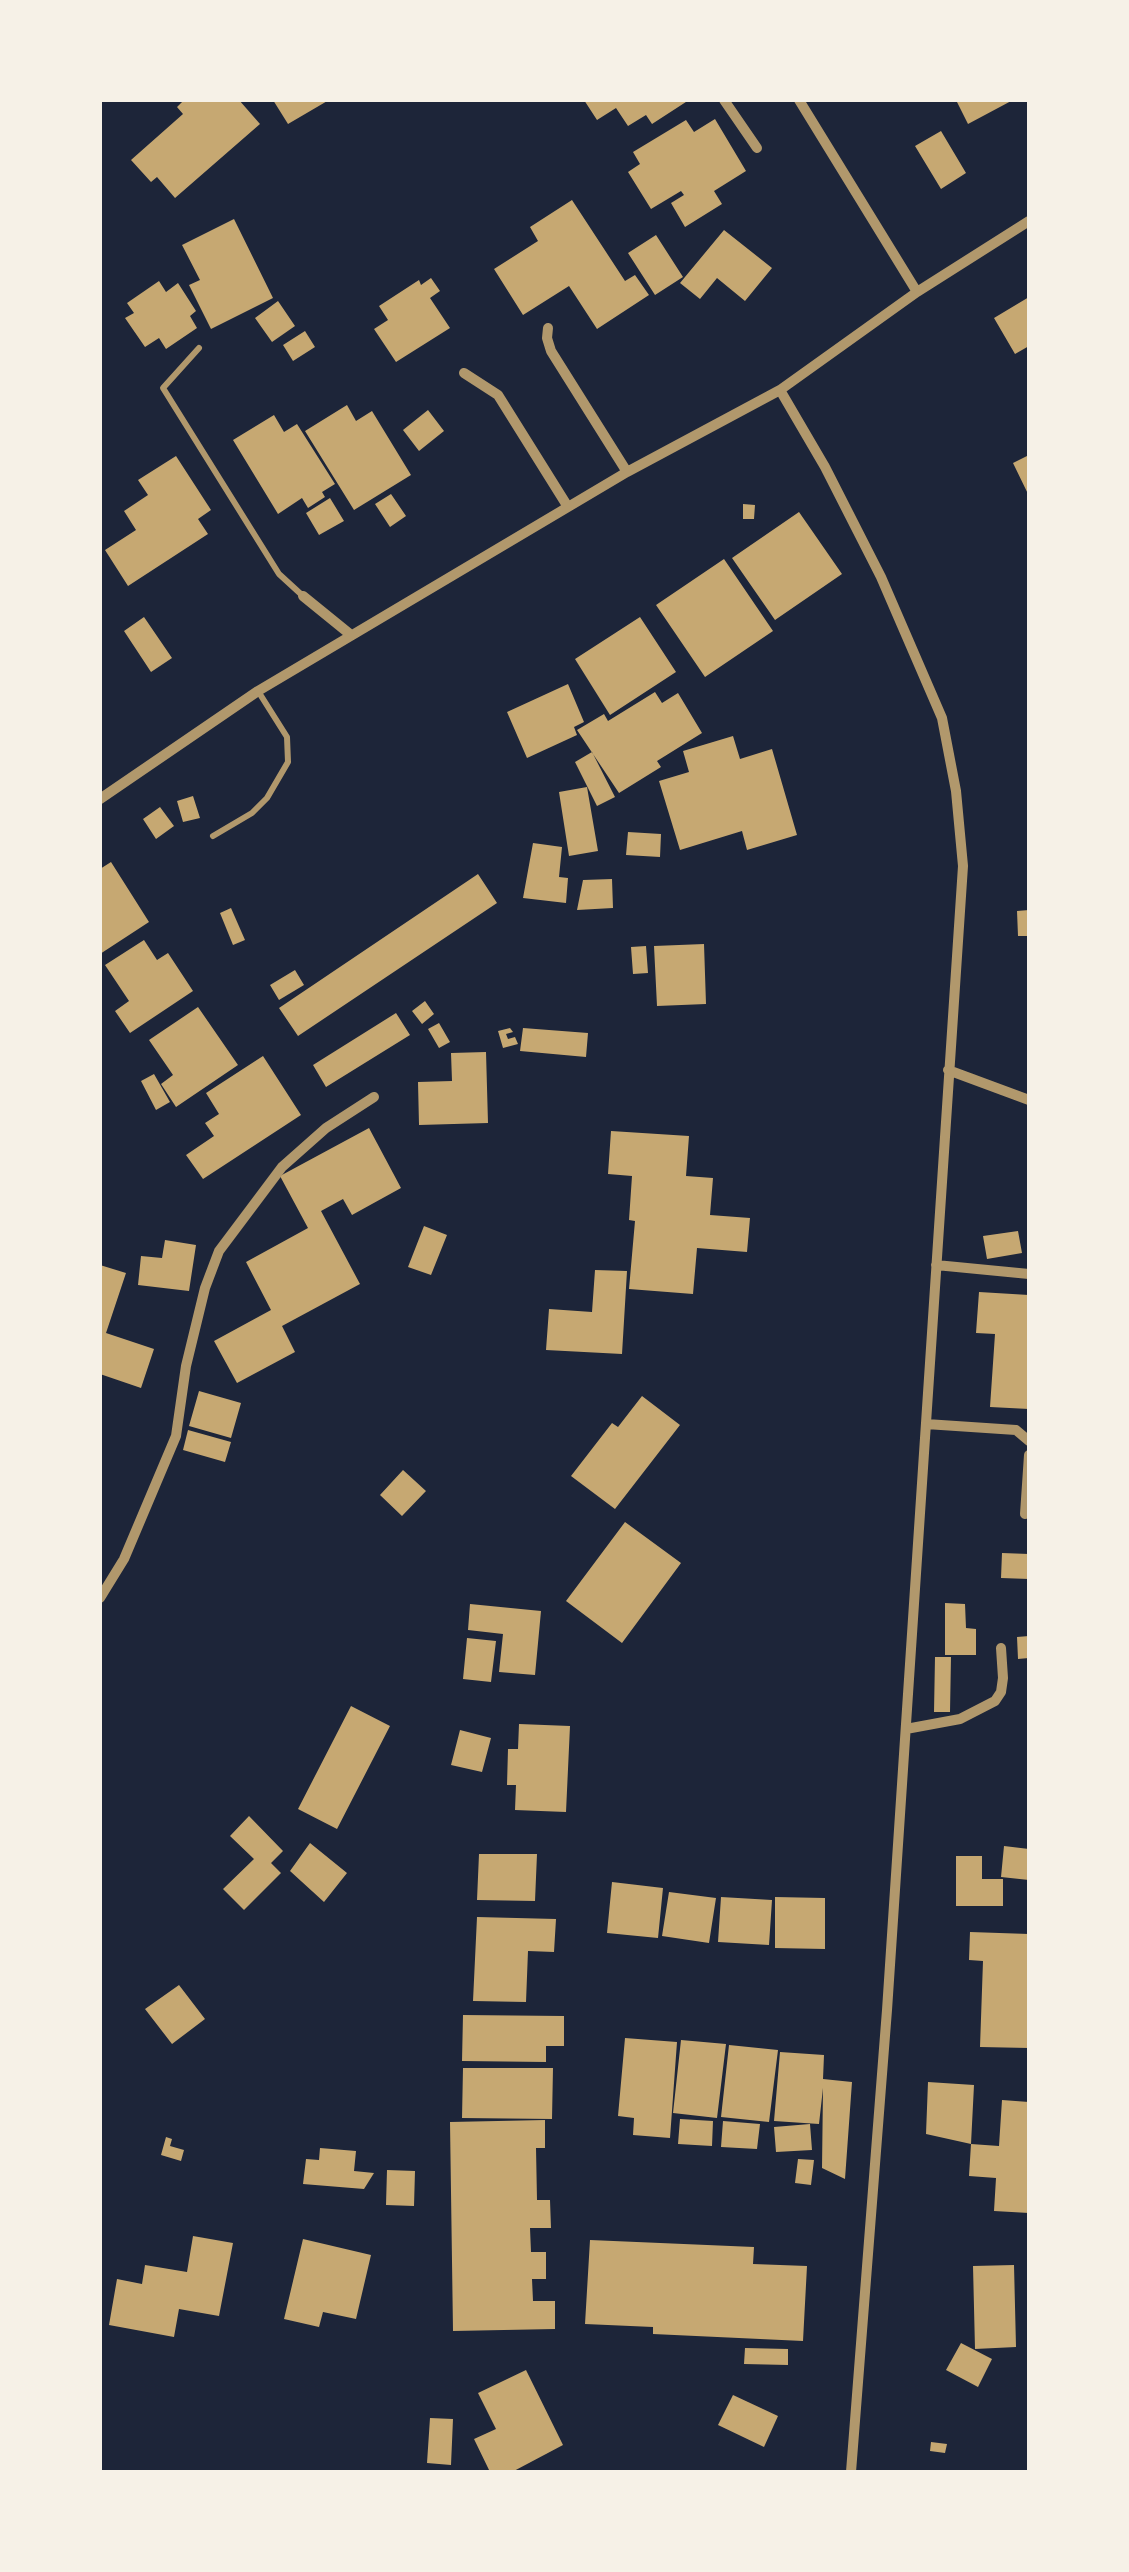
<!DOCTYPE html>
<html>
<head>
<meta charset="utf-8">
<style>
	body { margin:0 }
	#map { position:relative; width:1129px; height:2572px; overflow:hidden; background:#14213d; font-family:Cabin,sans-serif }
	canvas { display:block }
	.frame { position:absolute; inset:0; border:102px solid #f6f1e7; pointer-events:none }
</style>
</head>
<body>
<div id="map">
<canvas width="1129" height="2572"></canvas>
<div class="frame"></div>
</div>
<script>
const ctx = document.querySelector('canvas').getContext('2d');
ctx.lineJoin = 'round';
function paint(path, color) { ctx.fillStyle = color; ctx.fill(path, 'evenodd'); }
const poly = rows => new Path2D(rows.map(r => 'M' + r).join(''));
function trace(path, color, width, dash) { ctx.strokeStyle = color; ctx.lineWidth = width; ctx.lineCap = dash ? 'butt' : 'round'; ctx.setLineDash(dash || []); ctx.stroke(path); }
paint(poly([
	[100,100,1029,100,1029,2472,100,2472]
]), '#1d2539');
paint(poly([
	[184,100,239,100,260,124,175,198,157,177,151,182,131,160,183,114,177,107],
	[273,100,329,100,288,124],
	[584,100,689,100,652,124,646,115,628,126,616,108,597,120],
	[956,100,1013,100,968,124],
	[715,119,746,171,714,191,722,204,685,227,671,203,684,195,681,191,651,209,628,172,640,164,633,152,686,120,694,132],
	[941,131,966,173,941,189,915,146],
	[572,200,625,281,635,275,649,295,597,329,569,286,523,315,494,269,538,241,530,227],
	[234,219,273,298,211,329,189,285,200,280,182,245],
	[724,230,772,268,745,301,717,278,700,299,680,283],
	[656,235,683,277,655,295,628,253],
	[431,278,440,291,430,298,450,328,396,362,374,329,388,320,379,306,419,280,421,285],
	[159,281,166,292,178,283,196,311,190,316,197,328,166,349,159,338,145,347,125,318,134,313,127,303],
	[1029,297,1029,346,1015,354,994,318],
	[278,301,295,326,272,342,255,318],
	[305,331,315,347,293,361,283,345],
	[347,405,356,421,372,411,411,475,354,510,305,431],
	[428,410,444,431,419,451,403,430],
	[274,415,284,432,297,424,335,484,322,492,325,497,308,508,302,498,278,514,233,440],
	[1029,455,1029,496,1013,463],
	[176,456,211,510,198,519,208,534,128,586,105,550,136,530,124,511,148,495,138,480],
	[391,494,406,516,390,527,375,504],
	[330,498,344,521,319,535,306,513],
	[743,504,755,505,754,519,743,519],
	[799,512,842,574,775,620,732,558],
	[724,559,773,631,705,677,656,605],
	[144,617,172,658,151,672,124,631],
	[640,617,676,672,610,715,575,659],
	[568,684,584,722,574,727,577,735,527,758,507,712],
	[655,692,662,703,678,693,702,733,657,761,661,767,619,793,577,730,604,714,608,721],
	[733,736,740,759,772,749,797,835,747,850,742,831,680,850,659,781,689,772,683,751],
	[592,752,615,797,597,806,575,762],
	[587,787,598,851,569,856,559,792],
	[193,796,200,818,183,822,177,801],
	[160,807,174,826,156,839,143,819],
	[628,832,661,834,660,857,626,855],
	[533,843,562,847,559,877,568,878,566,903,523,898],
	[111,862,149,922,100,954,100,869],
	[478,874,497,903,298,1036,279,1008],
	[612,879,613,908,577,910,583,880],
	[231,908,245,940,233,945,220,913],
	[1029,910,1029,936,1018,936,1017,911],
	[144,940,157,960,168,953,193,991,130,1033,115,1011,129,1001,105,965],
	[704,944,706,1004,657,1006,654,946],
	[646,946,648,973,633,974,631,947],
	[295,970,304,985,279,1000,270,985],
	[425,1001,434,1014,422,1024,412,1011],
	[198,1007,238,1065,176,1107,161,1084,173,1075,149,1040],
	[396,1013,410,1035,326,1087,313,1065],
	[439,1023,450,1042,439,1048,428,1029],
	[510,1028,513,1032,506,1034,508,1039,515,1037,518,1044,503,1048,498,1031],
	[523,1028,588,1033,586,1057,520,1051],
	[486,1052,488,1123,419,1125,418,1082,452,1081,451,1053],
	[263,1056,301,1115,203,1179,186,1155,214,1136,205,1123,219,1114,206,1093],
	[154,1074,170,1102,156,1110,141,1081],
	[369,1128,401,1188,352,1215,343,1199,321,1211,360,1284,282,1326,295,1352,237,1383,214,1341,271,1310,246,1262,308,1228,280,1176],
	[611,1131,689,1136,686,1176,713,1178,710,1215,750,1218,747,1252,697,1248,693,1294,629,1289,635,1221,629,1220,632,1176,608,1174],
	[424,1226,447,1235,431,1275,408,1267],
	[1018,1231,1022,1253,987,1259,983,1236],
	[165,1240,196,1245,189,1291,138,1285,141,1256,162,1258],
	[100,1265,126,1273,106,1333,154,1349,141,1388,100,1374],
	[595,1270,627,1271,622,1354,546,1350,549,1309,592,1312],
	[979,1292,1029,1295,1029,1409,990,1407,995,1334,976,1333],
	[199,1391,241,1403,231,1438,189,1426],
	[642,1396,680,1425,615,1509,571,1476,612,1423,618,1427],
	[188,1430,231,1442,225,1462,183,1450],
	[403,1470,426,1491,402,1516,380,1495],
	[625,1522,681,1563,622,1643,566,1601],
	[1002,1553,1029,1554,1029,1579,1001,1578],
	[945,1603,965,1604,966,1628,976,1629,976,1655,945,1655],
	[470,1604,541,1611,535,1675,499,1672,503,1634,468,1630],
	[1029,1636,1029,1658,1018,1659,1017,1637],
	[467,1638,496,1641,491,1682,463,1679],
	[935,1657,951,1657,950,1712,934,1712],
	[351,1706,390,1726,337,1829,298,1809],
	[519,1724,570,1726,566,1812,515,1810,516,1785,507,1785,508,1749,518,1749],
	[460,1730,491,1738,482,1772,451,1765],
	[249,1816,283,1851,271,1863,281,1873,244,1910,223,1889,254,1859,230,1836],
	[310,1843,347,1873,324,1902,290,1871],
	[1004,1846,1029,1849,1029,1880,1001,1877],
	[479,1854,537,1854,535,1901,477,1900],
	[956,1856,982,1856,982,1879,1003,1879,1003,1906,956,1906],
	[612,1882,663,1888,658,1938,607,1933],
	[669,1892,716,1898,709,1943,662,1936],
	[721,1897,772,1900,769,1945,718,1942],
	[775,1897,825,1898,825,1949,775,1948],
	[477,1917,556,1919,554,1952,528,1951,526,2002,473,2001],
	[970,1932,1029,1934,1029,2048,980,2047,983,1961,969,1960],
	[179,1985,205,2019,172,2044,145,2009],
	[463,2015,564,2016,564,2046,546,2046,546,2062,462,2061],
	[625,2038,677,2042,670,2138,633,2135,634,2118,618,2116],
	[681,2040,726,2044,717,2118,673,2113],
	[729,2045,778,2050,769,2122,721,2117],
	[780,2052,824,2055,823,2079,852,2082,845,2179,822,2168,823,2088,819,2124,774,2121],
	[463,2068,553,2068,552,2119,462,2118],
	[928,2082,974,2085,971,2144,926,2134],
	[1002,2100,1029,2102,1029,2213,994,2211,996,2178,969,2176,971,2144,999,2146],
	[680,2119,713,2121,712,2146,678,2144],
	[545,2120,545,2148,536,2148,537,2200,550,2200,551,2228,530,2228,531,2252,546,2252,546,2279,532,2279,533,2301,555,2301,555,2329,453,2331,450,2122],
	[723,2121,760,2124,757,2149,721,2147],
	[810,2124,812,2150,776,2152,774,2127],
	[166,2137,172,2139,170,2146,184,2150,181,2161,161,2155],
	[320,2148,356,2151,354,2171,374,2173,364,2189,303,2184,306,2159,319,2160],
	[798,2159,814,2160,811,2185,795,2183],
	[387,2170,415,2171,414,2206,386,2205],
	[193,2236,233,2243,219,2316,179,2309,174,2337,109,2325,117,2279,142,2284,145,2265,187,2272],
	[303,2239,371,2255,356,2319,323,2312,319,2327,284,2319],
	[590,2240,754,2247,753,2264,807,2266,803,2341,653,2334,653,2327,585,2324],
	[1014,2265,1016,2347,975,2349,973,2266],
	[961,2343,992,2359,978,2387,946,2370],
	[745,2348,788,2349,788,2365,744,2364],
	[526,2370,563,2445,512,2472,490,2472,474,2439,496,2429,478,2393],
	[733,2395,778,2416,764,2447,718,2425],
	[430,2418,453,2419,451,2465,427,2463],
	[931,2442,947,2444,945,2453,930,2451]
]), '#c6a872');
trace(poly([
	[199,348,163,388,279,574,303,596],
	[213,836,252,813,267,798,288,762,287,737,258,691]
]), '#b1986c', 6);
trace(poly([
	[724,100,757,148],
	[799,100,917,292],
	[548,328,547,338,551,351,627,472],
	[464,373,498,395,568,507],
	[780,390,825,467,881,577,942,718,956,791,963,866,887,2010,851,2472],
	[303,596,351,635],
	[100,799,258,691,627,472,780,390,917,292,1029,221],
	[948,1070,1029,1100],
	[936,1265,1029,1274],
	[926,1424,1016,1430,1029,1441],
	[1025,1514,1029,1455],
	[100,1598,124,1559,176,1436,186,1366,205,1288,219,1251,282,1167,326,1128,374,1097],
	[906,1729,960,1719,995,1701,1001,1692,1003,1678,1001,1648]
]), '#b1986c', 10);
</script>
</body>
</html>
